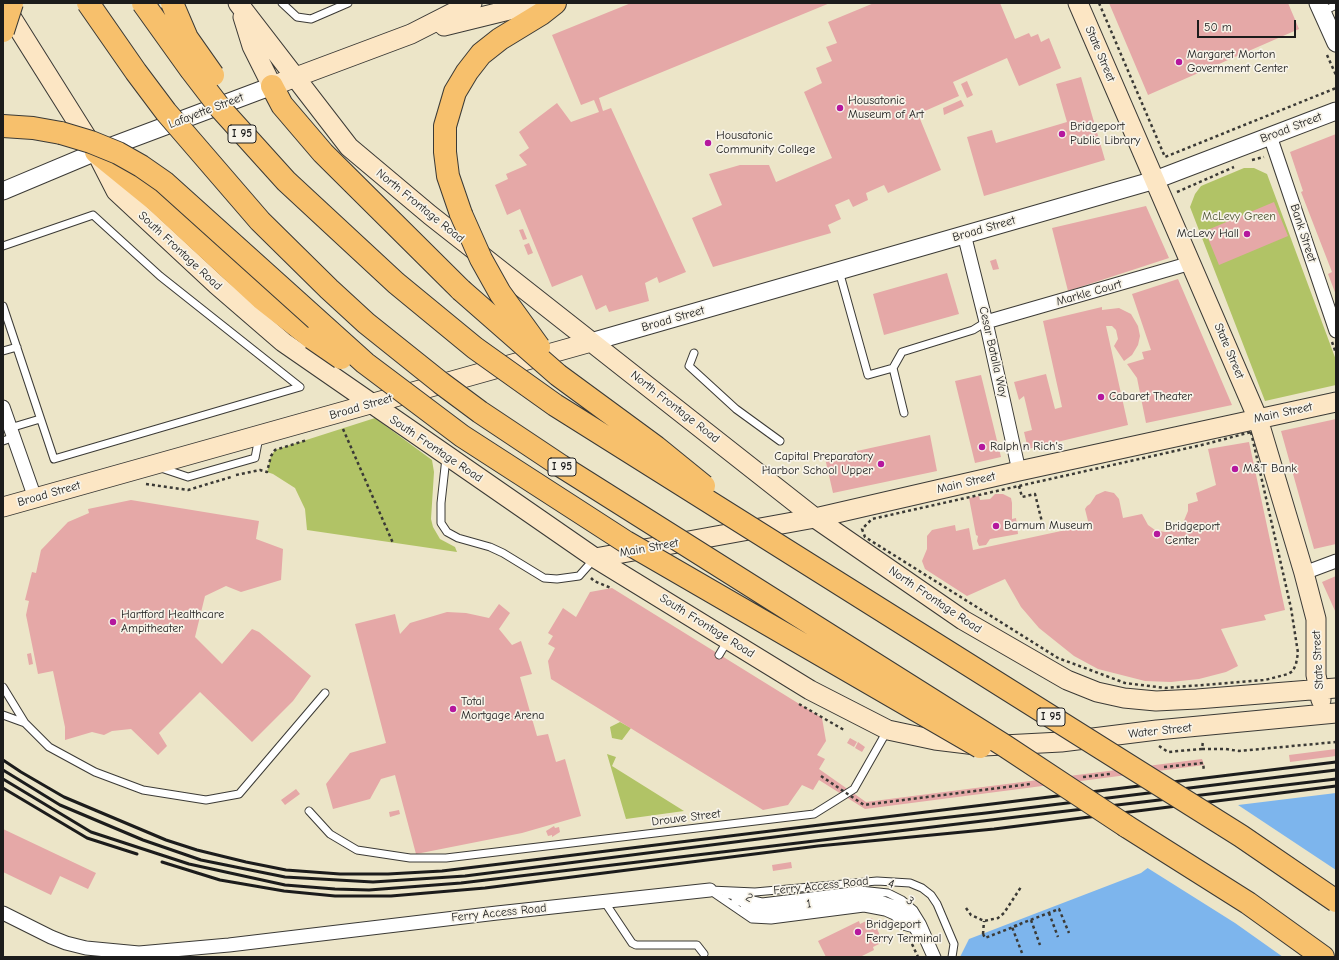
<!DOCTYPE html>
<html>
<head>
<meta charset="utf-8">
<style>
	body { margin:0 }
	#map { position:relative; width:1339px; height:960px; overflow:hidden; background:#ece5c8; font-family:"Comic Neue",sans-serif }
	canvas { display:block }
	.frame { position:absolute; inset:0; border:4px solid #1c1c1c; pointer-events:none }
	.scale { position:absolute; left:1197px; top:20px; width:99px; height:18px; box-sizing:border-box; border:2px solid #1c1c1c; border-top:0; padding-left:5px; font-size:12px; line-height:14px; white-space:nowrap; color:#1c1c1c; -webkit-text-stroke:3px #f7f3e8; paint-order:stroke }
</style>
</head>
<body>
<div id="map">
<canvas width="1339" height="960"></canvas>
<div class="frame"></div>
<div class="scale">50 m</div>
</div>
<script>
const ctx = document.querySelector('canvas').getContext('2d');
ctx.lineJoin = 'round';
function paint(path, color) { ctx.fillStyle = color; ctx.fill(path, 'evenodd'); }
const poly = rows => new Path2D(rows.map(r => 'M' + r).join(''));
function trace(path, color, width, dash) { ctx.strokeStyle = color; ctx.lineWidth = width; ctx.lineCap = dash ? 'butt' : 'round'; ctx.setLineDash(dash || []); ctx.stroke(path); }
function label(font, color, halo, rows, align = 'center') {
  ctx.font = font + ' "Comic Neue",sans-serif'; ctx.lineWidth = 3.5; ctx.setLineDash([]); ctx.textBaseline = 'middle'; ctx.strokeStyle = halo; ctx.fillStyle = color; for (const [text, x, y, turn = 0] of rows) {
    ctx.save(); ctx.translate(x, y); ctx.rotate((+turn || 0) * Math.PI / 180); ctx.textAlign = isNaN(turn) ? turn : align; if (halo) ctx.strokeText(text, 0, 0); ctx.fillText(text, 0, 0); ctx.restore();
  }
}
paint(poly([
	[1244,168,1254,168,1267,174,1336,360,1336,385,1265,401,1190,207,1195,194,1201,186],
	[375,418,432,460,434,472,431,519,433,527,440,539,455,547,457,552,307,530,305,509,295,488,273,474,267,472,271,456,275,450],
	[620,722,631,728,622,740,612,738,610,727],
	[607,754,616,757,612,766,684,811,626,819]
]), '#b1c366');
paint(poly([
	[1336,793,1336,957,960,957,969,939,1141,873,1230,806]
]), '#7db5ed');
paint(poly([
	[1235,803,1336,870,1336,957,1283,957,1235,923,1146,867,1229,804],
	[899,942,905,955,899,957,868,957]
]), '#ece5c8');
paint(poly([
	[631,3,830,3,599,98,603,111,611,108,686,272,659,283,657,277,645,283,649,301,609,312,606,305,596,310,582,275,552,287,520,209,507,215,495,185,508,179,506,174,527,165,519,155,529,148,519,132,557,103,571,122,599,112,594,100,581,105,552,35],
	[874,3,1000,3,1015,39,1029,33,1031,37,1038,34,1041,42,1049,38,1061,68,1019,86,1007,58,953,82,959,96,918,114,941,170,888,193,884,185,866,193,868,200,853,207,849,199,835,205,841,219,828,225,831,233,713,267,692,218,722,205,709,174,740,165,769,165,776,182,832,158,804,92,822,83,816,68,832,61,826,47,837,43,828,22],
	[1109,3,1288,3,1299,29,1148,95],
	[1081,77,1105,160,984,196,967,137,992,130,996,143,1067,122,1056,84],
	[967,81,973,95,967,98,961,84],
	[961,100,964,106,944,115,943,108],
	[1336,134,1336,295,1328,274,1332,272,1301,192,1303,191,1290,152],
	[1274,202,1288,236,1219,265,1205,231],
	[1146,206,1169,258,1068,291,1052,228],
	[523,229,527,239,523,240,519,230],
	[529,243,533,253,528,255,524,245],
	[996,259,999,269,993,270,990,261],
	[947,273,959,314,884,335,873,294],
	[1178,279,1232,405,1146,423,1137,378,1127,364,1144,359,1142,352,1151,350,1132,294],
	[1102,307,1102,310,1119,308,1131,314,1138,326,1140,336,1138,345,1132,355,1124,361,1114,346,1118,339,1116,330,1112,326,1106,326,1128,425,1028,449,1024,432,1032,430,1024,396,1019,400,1014,382,1046,374,1055,409,1062,407,1043,321],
	[981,375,1001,457,975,463,955,381],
	[1336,419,1336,544,1314,549,1281,431],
	[930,435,937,471,833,493,825,458],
	[1249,442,1285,610,1264,615,1266,620,1221,629,1238,666,1226,672,1199,679,1171,682,1145,681,1098,669,1074,656,1039,628,1021,607,1005,579,967,596,925,569,922,561,927,549,927,536,932,530,955,525,956,531,969,528,973,550,1089,525,1085,509,1087,506,1090,504,1096,495,1105,491,1114,493,1119,499,1123,518,1142,514,1148,525,1155,530,1165,532,1172,531,1183,523,1188,511,1188,504,1198,501,1196,493,1216,485,1208,449],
	[995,494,1003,494,1011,498,1012,503,1012,519,1016,518,1018,534,990,539,986,545,979,546,977,541,978,536,976,535,969,498,979,496,980,500,990,499],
	[131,500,259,521,256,539,283,549,281,580,241,592,226,586,205,596,195,637,222,664,252,629,259,632,311,676,293,701,252,742,200,692,159,733,167,746,158,755,131,729,112,731,104,735,92,732,65,740,65,727,53,671,38,674,26,615,29,601,25,600,32,572,36,573,41,550,68,522,89,513,88,509],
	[1336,576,1336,613,1322,582],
	[612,588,822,718,826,741,817,755,825,759,819,769,866,802,1202,759,1204,765,865,809,819,780,813,790,802,785,788,805,763,810,551,679,548,661,555,648,548,644,553,636,548,633,563,608,576,617,590,592],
	[499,604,510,613,499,629,512,645,521,641,532,674,520,677,537,736,548,734,556,762,565,759,581,816,522,833,416,854,395,775,381,779,370,799,333,809,326,784,350,753,386,743,355,624,395,614,400,634,410,623,447,612,466,613,489,618],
	[31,653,33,664,29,665,27,654],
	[850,738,857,742,854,747,847,743],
	[858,742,865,747,862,752,855,748],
	[1336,749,1336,756,1290,762,1289,755],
	[296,789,300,794,285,805,281,800],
	[399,810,400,814,390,817,389,812],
	[554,826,555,828,559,827,560,832,552,837,552,835,548,836,546,831],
	[3,829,96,873,88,889,60,876,51,895,3,872],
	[791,862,792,868,773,871,772,865],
	[872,918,883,942,873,947,874,950,860,957,826,957,818,941,859,921,860,924]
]), '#e5a8a7');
const service = poly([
	[282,3,297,17,311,19,348,3],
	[1322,12,1336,5],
	[3,246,93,215,160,276,300,387,54,459,3,306],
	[839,271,868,375,893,368,904,413],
	[3,351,17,347],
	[694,353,689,366,736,409,780,441],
	[893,368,902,352,973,330,986,322],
	[10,428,40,419],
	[3,441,14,437],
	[446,458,441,503,441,523,447,532,458,538,490,547,503,553,544,578,557,579,579,576,595,558],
	[161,468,188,477,255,458,259,437],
	[719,655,728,640],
	[3,687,25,723,49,747,95,772,143,790,206,800,239,794,325,693],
	[3,715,25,723],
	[309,811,330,834,357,850,410,858,446,858,814,814,854,789,887,731],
	[710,890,755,892,877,881,910,883,922,888,931,895,937,904,954,944,952,957],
	[711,891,752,919,771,920,864,908,885,912,894,916,903,926,914,929],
	[726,894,762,902,860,890,888,893,902,900,914,910,922,923,937,957],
	[735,900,752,907,763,909,858,896,878,898,900,906,909,912,914,919,931,957],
	[604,901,632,943,636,945,697,945,704,954],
	[744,908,753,913,771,914,858,903,873,903,898,911,906,919,917,935]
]);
const minor = poly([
	[1270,136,1336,331],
	[964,234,986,322,1019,471],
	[986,322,1191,263],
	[3,407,35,498],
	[1304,573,1336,561],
	[3,913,51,937,66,943,86,948,139,953,229,945,497,913,710,890]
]);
const tertiary = poly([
	[1318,3,1336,43],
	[3,191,96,152,272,86],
	[591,342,1155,180,1336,111]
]);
const secondary = poly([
	[238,3,349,147,430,215,815,518,963,620,1067,680,1097,692,1124,698,1156,701,1197,699,1336,688],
	[1078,3,1258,419,1304,573,1316,619,1316,675,1321,700],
	[3,4,96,152,116,191,217,285,283,342,595,558,810,690,888,730,935,740,984,746,1061,742,1157,730,1336,713],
	[243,17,252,46,272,86,411,34,472,3],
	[444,26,509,10,528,3],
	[3,507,591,342],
	[595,558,815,518,1019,471,1336,402]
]);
const motorway = poly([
	[272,86,282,105,323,153,461,290],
	[3,126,33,128,61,133],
	[96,152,155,200,261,298,312,338],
	[461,214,448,176,445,152,445,126,455,92,467,72,481,54,500,39,541,14,555,3],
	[1126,826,1248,903,1323,957]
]);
trace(service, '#3b3a36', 9);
trace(minor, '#3b3a36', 15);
trace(tertiary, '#3b3a36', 19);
trace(secondary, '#3b3a36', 21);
trace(motorway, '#3b3a36', 24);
trace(poly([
	[1099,3,1165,157,1336,88],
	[1327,55,1336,75],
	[1252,160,1264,157],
	[1177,192,1234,167],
	[1332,342,1336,353],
	[343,429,393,543],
	[1251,432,1291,608,1298,653,1296,664,1293,671,1288,674,1265,680,1165,688,1125,683,1058,658,865,537,862,529,872,519,1206,444,1251,432],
	[236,475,260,470,267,472,271,456,275,450,307,440],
	[146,484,188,490,231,477],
	[1019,486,1022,497,1035,494,1043,526],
	[591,578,594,581,611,588],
	[799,704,844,730],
	[1159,746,1168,752,1202,749,1203,741],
	[1202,749,1226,749,1239,751,1336,742],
	[966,908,971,915,984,921,998,918,1004,913,1021,887],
	[1049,913,1058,937],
	[1031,920,1040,945],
	[983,934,984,921],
	[912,944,918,957],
	[1022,953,1012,927,1059,909,1069,933]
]), '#3b3a36', 2.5, [3, 3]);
trace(service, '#fff', 7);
trace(minor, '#fff', 13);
trace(tertiary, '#fff', 17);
trace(secondary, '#fce6c4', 19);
trace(motorway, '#f7c06c', 22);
trace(poly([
	[3,760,21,772,64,797,166,840,197,850,246,862,286,870,340,874,388,874,442,871,500,864,1336,762],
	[3,770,60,805,143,840,201,860,285,877,373,882,465,876,814,832,986,813,1336,770],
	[3,779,91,832,189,864,285,885,335,889,369,890,461,883,1336,779],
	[3,788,87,838,137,854],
	[162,862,220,880,284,891,335,896,391,896,485,888,818,846,994,829,1336,786]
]), '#1c1c1c', 3);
const motorwayBridge = poly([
	[88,3,136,72,166,112,260,221,329,289,366,323,441,383,480,412,561,466,1005,746,1126,826],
	[143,3,191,70,221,109,286,181,396,283,475,348,555,405,1241,836,1336,901],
	[172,3,187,38,213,75],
	[3,31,12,3],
	[61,133,91,142,118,153,141,166,164,182,365,363,462,436,626,542,980,747],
	[461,214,481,259,500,293,539,347],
	[461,290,558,375,656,447,704,486],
	[312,338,341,358]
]);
trace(motorwayBridge, '#3b3a36', 24, []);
trace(poly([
	[1164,767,1203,763,1204,771],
	[821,776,864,805,1030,784],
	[1083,777,1110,774],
	[983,934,985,938,1021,924]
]), '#3b3a36', 2.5, [3, 3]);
trace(motorwayBridge, '#f7c06c', 22);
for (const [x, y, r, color] of [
	[1179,62,4,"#b5179e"],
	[840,108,4,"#b5179e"],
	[1062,134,4,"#b5179e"],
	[708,143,4,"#b5179e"],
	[1247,234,4,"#b5179e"],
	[1101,397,4,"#b5179e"],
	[982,447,4,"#b5179e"],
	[881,464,4,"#b5179e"],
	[1235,469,4,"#b5179e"],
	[996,526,4,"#b5179e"],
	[1157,534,4,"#b5179e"],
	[113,622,4,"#b5179e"],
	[453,709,4,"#b5179e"],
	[858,932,4,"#b5179e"]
]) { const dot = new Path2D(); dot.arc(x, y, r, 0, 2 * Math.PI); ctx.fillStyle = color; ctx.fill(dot); trace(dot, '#f7f3e8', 1.5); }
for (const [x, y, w] of [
	[242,134,28],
	[562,467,28],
	[1051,717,28]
]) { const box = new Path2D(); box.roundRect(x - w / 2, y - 9, w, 18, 3); ctx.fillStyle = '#f7f3e8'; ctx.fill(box); trace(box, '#1c1c1c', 1); }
label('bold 11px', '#1c1c1c', null, [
	["I 95",242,134],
	["I 95",562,467],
	["I 95",1051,717]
]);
label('12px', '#1c1c1c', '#f7f3e8', [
	["State Street",1100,54,67],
	["Lafayette Street",206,111,-21],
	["Broad Street",1291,128,-21],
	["North Frontage Road",420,206,39],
	["Broad Street",984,229,-16],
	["Bank Street",1303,233,72],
	["South Frontage Road",180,251,43],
	["Markle Court",1089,293,-16],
	["Broad Street",673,319,-16],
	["State Street",1229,351,67],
	["Cesar Batalla Way",993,352,77],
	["Broad Street",361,407,-16],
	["North Frontage Road",675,407,38],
	["Main Street",1283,413,-12],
	["South Frontage Road",436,449,34],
	["Main Street",966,483,-13],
	["Broad Street",49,494,-16],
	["Main Street",649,548,-10],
	["North Frontage Road",935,600,34],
	["South Frontage Road",707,626,32],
	["State Street",1318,660,-93],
	["Water Street",1160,731,-6],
	["Drouve Street",686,818,-7],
	["4",891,884,19],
	["Ferry Access Road",821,886,-6],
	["2",749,898,28],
	["3",910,901,36],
	["1",809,904,-8],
	["Ferry Access Road",499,913,-6]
]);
label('12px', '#1c1c1c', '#f7f3e8', [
	["Margaret Morton",1187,55],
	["Government Center",1187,69],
	["Housatonic",848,101],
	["Museum of Art",848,115],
	["Bridgeport",1070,127],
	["Public Library",1070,141],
	["Housatonic",716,136],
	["Community College",716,150],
	["McLevy Hall",1239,234,"right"],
	["Cabaret Theater",1109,397],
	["Ralph n Rich's",990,447],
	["Capital Preparatory",873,457,"right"],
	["Harbor School Upper",873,471,"right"],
	["M&T Bank",1243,469],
	["Barnum Museum",1004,526],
	["Bridgeport",1165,527],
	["Center",1165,541],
	["Hartford Healthcare",121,615],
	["Ampitheater",121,629],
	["Total",461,702],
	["Mortgage Arena",461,716],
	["Bridgeport",866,925],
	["Ferry Terminal",866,939]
], 'left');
label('12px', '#505636', '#f7f3e8', [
	["McLevy Green",1239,217]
]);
</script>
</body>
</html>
